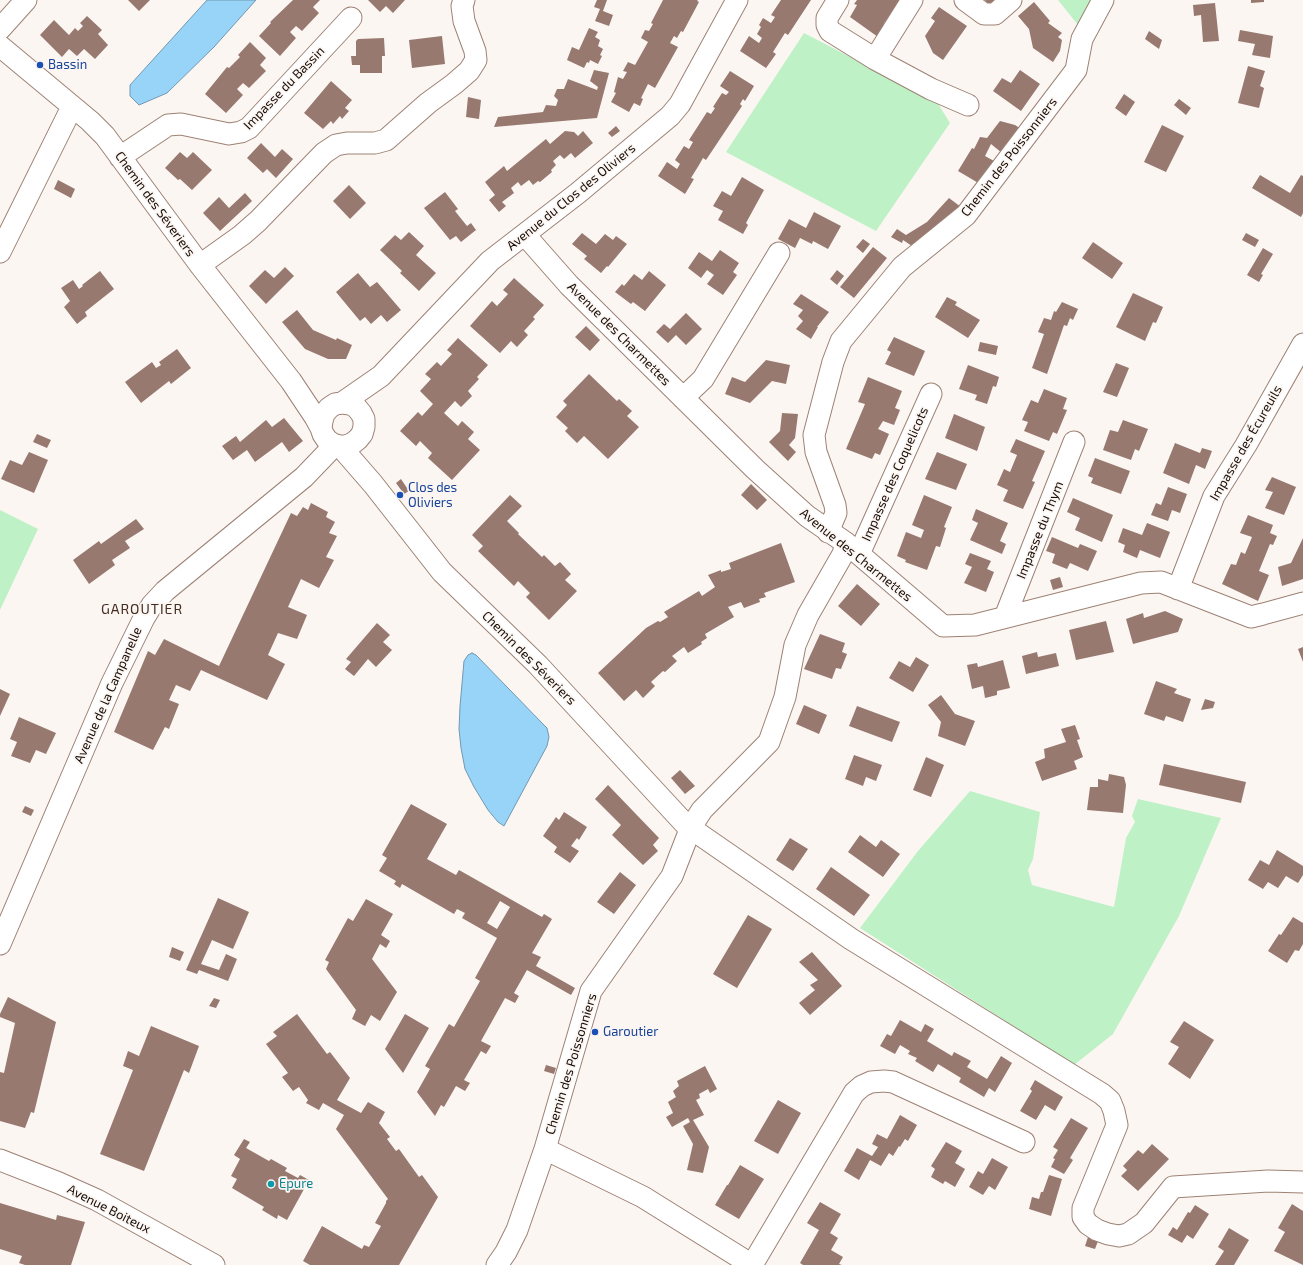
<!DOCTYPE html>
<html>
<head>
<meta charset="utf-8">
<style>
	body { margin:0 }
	canvas { display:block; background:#fcf6f3 }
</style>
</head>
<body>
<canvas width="1303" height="1265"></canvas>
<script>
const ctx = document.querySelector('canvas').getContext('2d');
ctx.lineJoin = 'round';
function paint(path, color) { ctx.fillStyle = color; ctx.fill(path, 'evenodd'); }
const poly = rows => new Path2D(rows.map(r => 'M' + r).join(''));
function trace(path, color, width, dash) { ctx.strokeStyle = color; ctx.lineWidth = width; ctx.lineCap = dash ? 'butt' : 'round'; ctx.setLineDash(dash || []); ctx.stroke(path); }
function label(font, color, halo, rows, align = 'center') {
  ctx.font = font + ' "Exo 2",sans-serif'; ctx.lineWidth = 3.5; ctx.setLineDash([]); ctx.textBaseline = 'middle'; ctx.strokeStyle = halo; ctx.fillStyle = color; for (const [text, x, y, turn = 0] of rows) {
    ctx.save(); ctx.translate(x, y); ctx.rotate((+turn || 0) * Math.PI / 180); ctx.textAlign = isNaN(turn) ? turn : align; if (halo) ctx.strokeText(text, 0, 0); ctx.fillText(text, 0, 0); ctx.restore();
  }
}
paint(poly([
	[1058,0,1098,0,1082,30],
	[804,33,937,102,950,123,876,231,726,152],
	[0,510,38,529,0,610],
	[970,791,1040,812,1033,859,1028,870,1032,885,1114,907,1126,838,1135,822,1132,816,1138,799,1221,818,1179,916,1113,1034,1074,1065,860,928,918,851]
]), '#bef1c5');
const water = poly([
	[207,0,256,0,214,47,167,93,139,105,130,96,130,85,207,0],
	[472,653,476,655,542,723,547,728,549,737,547,746,504,826,498,822,488,810,474,787,465,769,461,748,459,729,460,706,464,661,468,655,472,653]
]);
paint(water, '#98d4f8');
trace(water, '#7198b0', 1);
paint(poly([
	[128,0,150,0,139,11],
	[293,0,320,0,313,7,319,13,302,31,296,26,290,32,296,38,280,56,259,36,271,23,270,22],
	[368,0,405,0,393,13,386,6,380,12],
	[597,0,607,0,603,11,613,15,609,26,595,21,600,9,594,7],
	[663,0,698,0,697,1,699,2,683,32,681,31,677,38,674,36,670,43,678,47,655,88,648,84,641,98,643,99,640,106,634,103,629,112,611,102,616,93,614,92,618,77,623,79,627,72,623,71,628,62,635,65,648,42,641,38,645,30,649,31,653,24,651,23],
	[781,0,811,0,788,35,785,33,773,52,776,54,766,68,740,51,749,36,759,43,762,38,757,34,761,27,759,25,763,18,771,23,775,17,771,15],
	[857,0,903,0,894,13,892,12,884,23,887,24,878,37,850,17,857,5,854,4],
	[985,0,1000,0,990,8],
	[1251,0,1264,0,1264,2,1251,3],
	[1034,2,1050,21,1048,23,1062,33,1058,37,1062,40,1060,51,1053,62,1033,48,1029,29,1018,16],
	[1215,3,1219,41,1203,42,1201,15,1194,16,1193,5],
	[939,7,967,26,943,60,933,53,925,36,935,21,931,18],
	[87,16,102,30,98,34,108,45,95,59,84,49,77,56,69,49,62,57,40,35,54,20,69,35,75,28,78,31,83,26,80,23],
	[589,28,598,32,595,37,600,40,598,46,603,49,600,55,602,56,598,64,590,60,589,63,587,62,584,68,567,60,572,47,579,50],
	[1240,30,1273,36,1270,58,1252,55,1255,44,1238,41],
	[1149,31,1162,40,1159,49,1145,39],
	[442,36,445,64,412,68,409,40],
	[384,38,385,56,382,56,382,73,360,73,360,65,352,65,351,56,356,56,356,41,358,39],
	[250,42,266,58,260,65,266,71,249,88,243,83,237,89,243,95,226,113,205,94,227,67,229,68,240,57,238,55],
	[1248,66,1265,71,1260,86,1264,88,1259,108,1238,103],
	[594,70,609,73,597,118,494,127,498,117,543,112,546,105,556,106,558,100,554,96,557,89,564,89,568,79,597,90,598,87,590,81],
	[1020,70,1040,84,1021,111,993,91,1002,78,1011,83],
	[730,71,754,86,745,101,743,99,740,104,742,106,706,160,703,158,699,165,691,178,694,179,685,194,658,176,667,162,677,169,680,164,675,160,684,146,689,149,693,142,689,140,707,112,711,114,715,108,713,107,722,93,726,95,729,92,720,86],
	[331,81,352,100,345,108,349,111,342,119,340,116,333,124,331,121,323,129,304,113],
	[1124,94,1135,102,1126,116,1115,108],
	[468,97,481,100,479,119,466,117],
	[1179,99,1191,108,1186,115,1174,105],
	[1000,121,1015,125,1021,129,1002,153,991,144,985,156,994,161,980,184,958,171,972,148,974,149,980,137,987,138],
	[1162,125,1184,136,1166,172,1144,162],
	[616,126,620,131,612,137,608,133],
	[565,131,574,132,578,136,583,131,593,143,575,158,571,153,564,159,560,155,553,161,556,165,551,170,552,172,540,182,538,181,533,185,529,180,521,186,518,182,511,188,514,193,502,202,506,206,499,212,489,200,495,195,485,182,504,166,507,171,546,139,550,144],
	[261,143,275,157,282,149,293,159,276,178,267,169,263,173,247,158],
	[180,152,187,158,193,152,212,170,192,190,180,179,178,180,165,168],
	[1260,175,1290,193,1301,175,1303,176,1303,213,1301,217,1252,188],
	[742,177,764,190,746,223,748,225,743,234,718,220,723,211,713,206,722,191,731,196],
	[58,180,75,189,71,198,54,189],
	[349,185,366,203,350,219,333,201],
	[445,192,458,209,455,211,467,226,471,223,476,230,461,242,456,236,450,240,424,208],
	[245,193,252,201,220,231,203,213,219,197,229,208],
	[949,198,961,207,912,246,903,240,902,243,891,237,897,229,906,235,927,222],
	[814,212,841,226,828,249,813,241,812,244,800,238,795,248,778,239,789,219,806,228],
	[409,232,424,246,416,255,436,273,419,291,400,273,402,271,380,250,395,235,401,240],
	[582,233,596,244,605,234,613,240,616,236,627,244,608,267,607,266,601,273,584,259,587,256,572,244],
	[1246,233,1259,240,1255,247,1242,240],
	[863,239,870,244,863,253,856,247],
	[1093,242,1123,263,1112,279,1082,258],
	[873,247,887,258,854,298,840,287],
	[1263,248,1273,254,1261,274,1263,275,1259,282,1247,275],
	[720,250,739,263,733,272,737,275,723,295,707,284,714,275,707,270,701,278,688,268,699,252,712,261],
	[285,267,294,276,266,304,249,286,265,270,274,278],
	[837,270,844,276,837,285,830,279],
	[100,271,114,289,85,312,87,316,77,324,64,307,70,301,61,288,73,280,79,289,83,286,82,285],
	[649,271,666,285,645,311,633,302,631,304,615,292,622,284,624,286,634,274,642,280],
	[358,273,370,287,377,282,401,310,387,322,381,315,371,324,365,317,360,321,336,292],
	[514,278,544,305,533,317,535,319,524,331,528,335,517,347,511,341,500,353,470,326,492,301,497,306,508,294,503,290],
	[1133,293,1163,307,1156,323,1153,322,1145,341,1116,327],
	[801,294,829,312,817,327,818,327,811,339,796,329,803,321,798,316,803,310,793,304],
	[947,297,957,302,955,305,980,320,968,338,935,317],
	[1062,302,1078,309,1073,320,1070,318,1067,326,1064,325,1047,374,1032,368,1044,334,1038,332,1044,318,1051,320,1054,311,1056,312],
	[297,310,313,330,336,340,337,338,352,345,346,359,328,359,305,349,282,322],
	[686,313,702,329,686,345,676,335,668,343,656,332,664,324,670,329],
	[586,326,600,340,590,351,575,337],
	[894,337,925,351,914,376,885,364,891,352,887,350],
	[458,338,488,365,477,377,479,379,468,391,472,396,461,407,455,401,444,413,458,426,462,421,474,432,468,439,480,450,452,480,428,458,432,453,420,441,416,446,400,431,418,412,422,416,433,404,420,391,431,379,425,374,437,362,441,366,452,354,447,350],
	[980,342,998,346,996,355,978,351],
	[177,349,191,368,171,384,169,381,141,403,125,382,152,362,156,368,161,365,159,362],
	[766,360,790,365,786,384,772,381,750,403,725,394,732,377,745,382],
	[1116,363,1129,368,1117,397,1103,392],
	[968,365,999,377,996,387,993,386,987,404,975,400,977,395,959,389],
	[589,374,617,401,619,399,632,411,627,416,639,427,608,459,584,436,577,443,565,431,568,428,556,417,567,405,563,401],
	[868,377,902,391,895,408,900,410,894,425,883,421,878,429,889,434,880,455,875,453,872,459,846,449,865,404,858,402],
	[1044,389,1067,398,1063,409,1067,410,1057,434,1053,432,1049,441,1024,431,1028,422,1022,420,1031,400,1038,403],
	[782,413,798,414,795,438,789,445,796,452,788,461,769,442,780,431],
	[954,414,985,427,977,451,945,438],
	[284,418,303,441,289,452,282,442,255,462,247,450,233,460,222,446,236,436,240,442,266,420,272,427],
	[1123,420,1148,429,1139,451,1135,449,1131,460,1103,450,1110,430,1118,432],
	[37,434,51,440,47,448,33,442],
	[1016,439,1045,451,1032,481,1035,482,1023,509,1003,501,1008,490,997,485,1004,469,1010,472,1017,455,1010,452],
	[1175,443,1200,453,1202,448,1212,451,1205,469,1196,465,1189,484,1163,473],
	[29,452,48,460,34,493,1,479,10,460,22,465],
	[937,452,967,464,956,490,925,479],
	[1095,458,1130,471,1121,494,1091,483,1093,478,1088,476],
	[1272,477,1296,487,1284,515,1265,508,1273,492,1265,490],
	[401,479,409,491,404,494,396,483],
	[751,484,767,500,757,510,741,495],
	[1168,487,1187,494,1180,513,1172,510,1168,521,1151,515,1156,503,1161,505],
	[510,495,522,506,507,521,519,533,518,534,542,557,544,555,555,566,560,562,571,574,565,580,577,591,549,620,526,597,530,593,518,581,514,586,478,551,483,546,472,535],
	[924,495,952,507,944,527,946,528,940,547,936,546,927,570,905,562,906,560,897,556,906,532,921,538,924,530,912,525],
	[1073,498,1113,515,1102,542,1075,530,1080,518,1067,512],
	[311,503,328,512,326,517,335,522,329,533,337,536,326,557,334,560,319,588,301,579,288,607,307,615,297,639,278,633,268,655,285,664,267,700,201,670,190,691,176,685,169,700,179,704,169,729,165,727,153,750,114,732,148,651,155,655,164,639,219,666,291,513,297,516,303,507,308,510],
	[976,509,1008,523,1000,541,1006,544,1002,554,970,540,978,523,972,520],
	[1248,515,1273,525,1270,533,1277,536,1273,545,1270,544,1259,571,1269,575,1258,601,1222,584,1231,564,1236,565,1241,552,1245,554,1252,537,1240,533],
	[136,519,144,529,125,541,130,548,112,560,115,565,89,584,73,560,99,541,101,544],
	[1147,523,1170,532,1160,558,1140,550,1137,558,1123,552,1125,545,1118,542,1123,528,1142,535],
	[1052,537,1078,548,1080,544,1097,551,1088,571,1070,563,1067,569,1052,563,1055,554,1046,551],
	[1303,538,1303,579,1282,586,1278,567,1291,563],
	[781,543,795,582,764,593,766,597,759,599,760,602,744,608,741,602,728,607,734,617,705,634,707,638,701,642,702,644,688,653,684,647,672,656,677,661,665,672,663,671,651,682,655,686,643,698,636,690,624,701,598,673,646,628,658,621,660,622,668,617,664,612,699,591,702,596,715,587,708,575,721,570,721,572,731,569,729,563],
	[970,553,991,561,987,569,994,572,986,592,964,583,972,567,965,564],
	[1060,577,1063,587,1053,590,1050,580],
	[857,584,880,604,861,626,838,606],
	[1165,611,1183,619,1178,632,1133,644,1126,619,1143,613,1144,618],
	[1106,621,1114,652,1076,660,1069,630],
	[377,623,390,635,383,642,392,650,376,667,368,659,354,676,345,669,351,662,346,659],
	[820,634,845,643,842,652,847,654,841,669,836,668,832,679,804,669],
	[1303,647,1303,662,1298,649],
	[1037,652,1038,657,1056,653,1059,666,1026,674,1022,656],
	[916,657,929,665,913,692,889,678,899,661,910,667],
	[1003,660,1010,688,997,691,997,695,985,698,983,686,972,689,967,665,977,663,978,667],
	[1156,681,1177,689,1174,693,1191,699,1183,722,1166,716,1164,721,1144,714],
	[0,689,10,694,0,716],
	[941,695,955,714,975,721,965,746,938,736,941,722,928,705],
	[1205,699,1215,702,1213,708,1201,710],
	[804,705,827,715,819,734,796,724],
	[857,706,900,722,892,742,849,726],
	[19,717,56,733,46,754,36,750,30,763,11,756,17,742,10,739],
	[1075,725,1080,739,1077,740,1083,757,1074,761,1077,769,1042,781,1035,762,1045,758,1044,749,1066,742,1061,729],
	[854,755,882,765,876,781,866,777,863,786,845,779],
	[926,757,944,765,931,797,913,790],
	[1164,764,1246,782,1241,803,1159,785],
	[680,770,695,786,685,794,671,778],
	[1109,774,1124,777,1126,785,1123,813,1087,810,1090,787,1098,787,1098,779,1108,781],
	[608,785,659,838,653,845,658,851,643,865,612,835,621,825,595,799],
	[411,804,447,824,427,859,456,875,459,870,542,917,544,914,552,919,532,953,541,957,536,966,575,988,571,995,527,970,514,993,519,996,515,1003,505,998,481,1041,491,1046,486,1054,481,1051,464,1080,470,1083,465,1091,456,1086,444,1107,441,1105,435,1116,417,1092,430,1069,425,1066,449,1024,454,1027,480,981,475,978,497,938,462,918,465,913,457,909,454,914,402,884,400,888,394,884,396,881,379,871,387,858,382,855],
	[500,901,510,907,497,929,487,923],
	[25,806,34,810,31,816,22,812],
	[564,812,587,827,579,840,577,838,571,846,579,851,570,863,554,852,557,847,543,836,556,817,559,820],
	[860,835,876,847,881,840,900,854,883,877,848,852],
	[790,838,808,849,793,871,776,860],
	[1277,850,1303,866,1303,875,1298,883,1286,876,1278,888,1268,882,1263,889,1248,880,1260,860,1269,865],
	[831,867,870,895,854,916,816,889],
	[620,872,636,885,614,914,597,902],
	[218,898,249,912,233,949,212,940,201,964,219,970,226,954,237,959,228,981,199,970,197,974,186,970],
	[366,899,393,914,381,935,390,941,386,948,380,944,372,959,397,992,380,1021,371,1015,365,1026,352,1019,356,1010,326,969,329,962,325,960,348,918,353,921],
	[748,915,772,929,737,988,713,974],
	[1293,917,1303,923,1303,944,1299,951,1295,950,1287,963,1268,951,1279,934,1281,935],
	[172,947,184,952,180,961,169,957],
	[812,952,842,986,810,1015,799,1003,815,990,810,985,818,980,799,962],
	[8,997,56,1022,34,1113,31,1112,25,1128,0,1121,0,1072,4,1073,15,1023,0,1017,0,1014],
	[214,998,220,1000,216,1008,209,1006],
	[297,1014,327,1054,330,1052,350,1078,337,1100,361,1113,368,1102,385,1112,379,1123,390,1137,387,1139,396,1151,399,1149,419,1177,422,1175,438,1197,399,1265,310,1265,303,1261,322,1226,362,1249,364,1245,369,1247,381,1226,375,1223,386,1203,386,1201,388,1199,336,1129,344,1115,323,1103,319,1110,306,1103,308,1100,299,1087,293,1091,282,1077,288,1073,266,1044,277,1036,273,1032],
	[405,1014,429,1028,403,1073,385,1049],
	[900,1020,921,1032,925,1024,934,1029,927,1041,952,1056,954,1052,971,1061,967,1067,987,1079,1001,1056,1012,1063,995,1092,989,1088,984,1097,959,1082,961,1078,938,1064,933,1072,915,1061,917,1058,908,1054,910,1051,900,1045,895,1054,880,1046,887,1034,891,1036],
	[1184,1021,1214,1040,1190,1079,1168,1064,1179,1047,1170,1042],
	[151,1026,199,1046,189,1073,184,1070,144,1171,100,1154,133,1070,123,1066,128,1051,139,1056],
	[546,1065,556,1068,554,1074,544,1071],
	[705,1066,717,1089,710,1093,708,1089,699,1094,700,1098,696,1100,704,1115,693,1120,709,1147,703,1173,687,1170,693,1144,683,1126,690,1122,688,1118,672,1127,666,1117,673,1113,668,1102,676,1097,673,1091,679,1086,677,1081],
	[1035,1080,1063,1097,1055,1111,1045,1105,1036,1120,1020,1111,1032,1091,1030,1089],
	[778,1100,801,1113,778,1154,754,1141],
	[900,1115,917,1125,908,1141,905,1139,900,1147,899,1146,893,1156,889,1153,881,1166,870,1160,859,1180,844,1171,857,1148,872,1156,878,1147,872,1144,877,1134,887,1139],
	[1071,1118,1088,1128,1070,1158,1073,1160,1064,1174,1051,1167,1055,1159,1053,1158,1058,1150,1053,1147],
	[244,1139,250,1142,246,1148,269,1161,271,1159,287,1168,285,1171,298,1178,300,1175,309,1180,287,1220,278,1215,277,1219,262,1210,264,1207,232,1188,237,1179,231,1176,240,1159,234,1155],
	[946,1142,962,1151,955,1163,965,1169,955,1187,945,1181,943,1184,931,1177,935,1169,931,1166],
	[1152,1144,1169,1159,1138,1191,1121,1176,1127,1170,1123,1166,1138,1150,1143,1154],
	[992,1158,1008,1167,995,1190,989,1186,983,1195,969,1187,978,1171,983,1174],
	[740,1165,764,1179,739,1219,715,1205,727,1185,728,1185],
	[1049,1175,1062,1179,1051,1216,1029,1209,1032,1197,1039,1199,1041,1192,1043,1192],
	[820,1202,841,1214,830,1233,838,1238,831,1250,843,1257,839,1264,842,1265,803,1265,800,1263,819,1230,807,1223],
	[0,1203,56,1220,57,1215,85,1222,71,1265,25,1265,19,1263,22,1256,0,1249],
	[1292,1204,1303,1211,1303,1265,1274,1251,1285,1232,1278,1228],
	[1195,1205,1209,1214,1193,1239,1187,1235,1182,1243,1168,1235,1173,1227,1177,1230,1188,1212,1190,1213],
	[1229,1228,1249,1240,1234,1265,1215,1265,1224,1251,1218,1247],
	[1088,1237,1098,1241,1095,1249,1085,1246]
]), '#977970');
const street = poly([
	[838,0,827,18,827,25,830,31,875,59],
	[912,0,875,59,931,89,968,105],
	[965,0,984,14,995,14,1011,0],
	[0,29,26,0],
	[0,46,90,121,105,136,200,265,291,381,315,417,321,428,323,434,327,440,333,444,340,446,346,446,353,443,358,439,362,434,364,427,364,419,361,413,356,407,350,404,342,403,335,404,329,408,324,414,322,421,321,428],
	[120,157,168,125,181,124,229,134,241,132,249,128,351,18],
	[525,235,569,285,755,469,807,516,846,543,943,626,975,625,1141,583,1161,582,1251,617,1263,614,1303,603],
	[0,252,72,107],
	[200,265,242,235,258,221,324,153,336,145,347,143,375,143,386,140,428,103,454,84,469,71,476,60,475,51,464,21,462,6,464,0],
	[683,398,703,379,779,253],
	[342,403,381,376,490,261,578,193,670,116,680,104,737,0],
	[340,446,373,484,442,572,538,665,686,825,851,939,1102,1094,1110,1101,1114,1111,1117,1125,1083,1208,1083,1217,1088,1224,1097,1230,1108,1234,1119,1236,1128,1234,1144,1223,1173,1187,1268,1181,1303,1182],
	[828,532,836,513,835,505,816,452,814,435,833,362,841,341,902,267,966,215,1076,70,1082,39,1103,0],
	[859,554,931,394],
	[1178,589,1214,496,1246,445,1303,344],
	[1005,617,1074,442],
	[0,944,112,683,144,618,152,605,165,591,304,477,328,452,333,444],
	[545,1149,643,1197,752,1265,854,1093,862,1086,871,1082,884,1081,893,1082,1024,1142],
	[0,1160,59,1183,97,1200,214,1265],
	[497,1265,506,1252,517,1230,545,1149,591,991,672,876,691,827,702,810,769,742,785,697,795,645,808,615,843,554,846,543]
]);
trace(street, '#9d8274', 23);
trace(street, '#fff', 21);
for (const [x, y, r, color] of [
	[40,65,4,"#1a4fb4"],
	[400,495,4,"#1a4fb4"],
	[595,1032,4,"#1a4fb4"],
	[271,1184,4,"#0f9aa8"]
]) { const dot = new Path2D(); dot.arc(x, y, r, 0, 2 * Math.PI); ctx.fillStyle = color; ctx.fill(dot); trace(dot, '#fcf6f3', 1.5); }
label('13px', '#164399', '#fcf6f3', [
	["Bassin",48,65],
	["Clos des",408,488],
	["Oliviers",408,503],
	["Garoutier",603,1032]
], 'left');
label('13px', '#160c07', '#fcf6f3', [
	["Impasse du Bassin",284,88,-46],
	["Chemin des Poissonniers",1009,157,-52],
	["Avenue du Clos des Oliviers",571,197,-39],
	["Chemin des Séveriers",155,204,54],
	["Avenue des Charmettes",619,334,45],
	["Impasse des Écureuils",1246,443,-60],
	["Impasse des Coquelicots",895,474,-66],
	["Impasse du Thym",1040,530,-68],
	["Avenue des Charmettes",856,555,39],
	["Chemin des Séveriers",529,658,45],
	["Avenue de la Campanelle",108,695,-66],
	["Chemin des Poissonniers",571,1064,-73],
	["Avenue Boiteux",109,1209,27]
]);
label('13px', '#0d838f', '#fcf6f3', [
	["Epure",279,1184]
], 'left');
ctx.letterSpacing = '1px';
label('14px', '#432d20', '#fcf6f3', [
	["GAROUTIER",142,609]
]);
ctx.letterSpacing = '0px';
</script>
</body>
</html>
